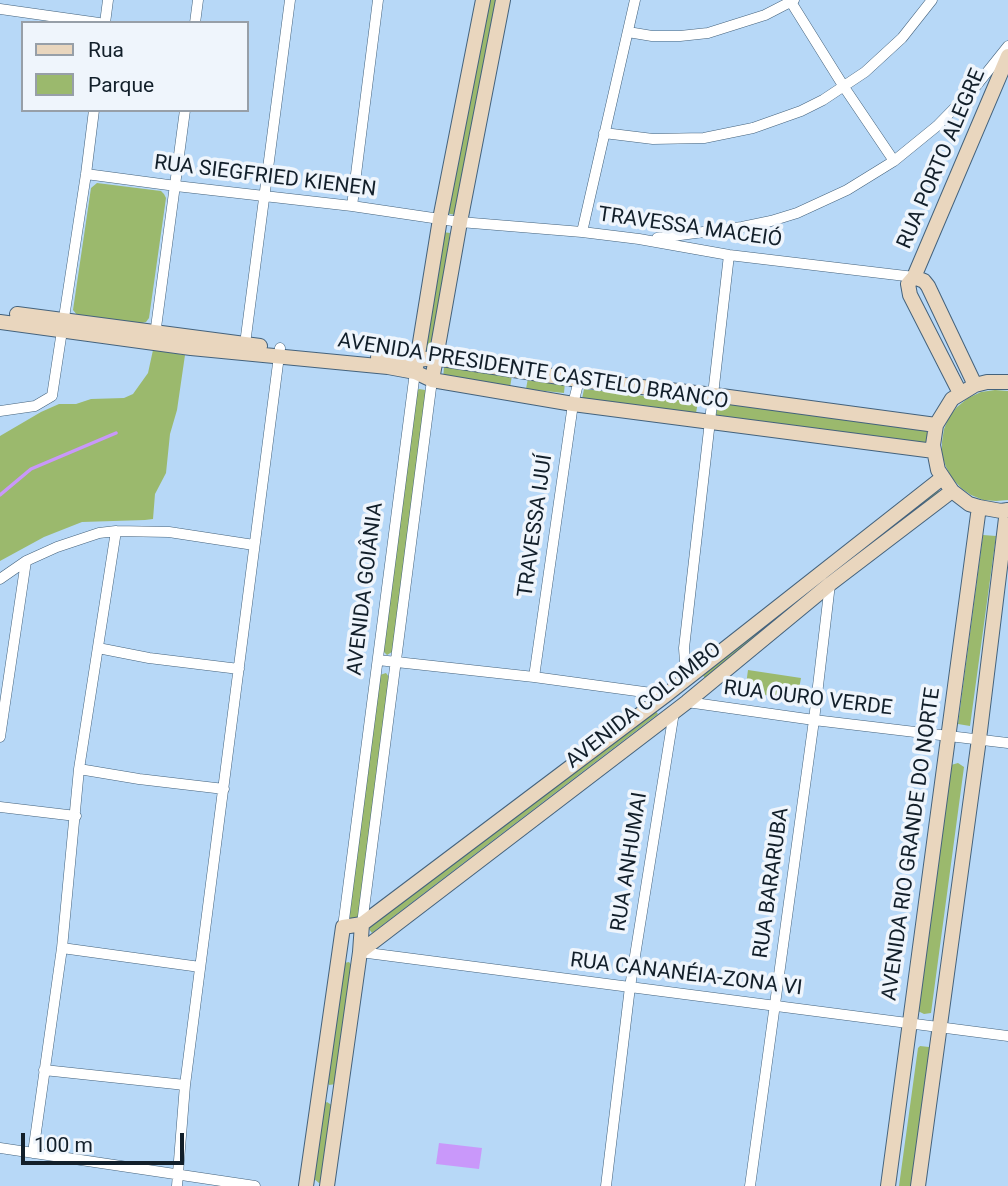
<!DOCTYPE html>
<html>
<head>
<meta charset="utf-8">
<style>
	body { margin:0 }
	#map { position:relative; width:1008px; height:1186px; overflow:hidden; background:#b7d8f7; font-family:Roboto,sans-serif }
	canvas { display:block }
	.legend { position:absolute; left:21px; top:21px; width:228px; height:91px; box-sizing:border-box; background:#eff5fc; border:2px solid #979fa8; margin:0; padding:9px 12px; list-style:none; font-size:21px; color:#121f2a }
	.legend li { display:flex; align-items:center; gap:14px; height:35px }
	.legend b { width:35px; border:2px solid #979fa8 }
	.scale { position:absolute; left:21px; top:1133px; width:163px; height:32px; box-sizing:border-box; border:4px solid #121f2a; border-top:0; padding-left:9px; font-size:21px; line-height:24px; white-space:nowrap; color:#121f2a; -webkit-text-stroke:5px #eff5fc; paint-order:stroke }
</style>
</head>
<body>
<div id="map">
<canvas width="1008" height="1186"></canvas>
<ul class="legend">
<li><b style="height:9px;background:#e9d6be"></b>Rua</li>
<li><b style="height:19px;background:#9bb96d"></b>Parque</li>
</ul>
<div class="scale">100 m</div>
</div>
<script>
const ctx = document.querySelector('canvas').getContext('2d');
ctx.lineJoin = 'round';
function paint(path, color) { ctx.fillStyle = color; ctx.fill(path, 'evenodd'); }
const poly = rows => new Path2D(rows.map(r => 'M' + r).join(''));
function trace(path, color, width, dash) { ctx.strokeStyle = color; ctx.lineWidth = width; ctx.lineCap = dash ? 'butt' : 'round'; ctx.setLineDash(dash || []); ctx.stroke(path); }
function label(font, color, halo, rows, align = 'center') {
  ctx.font = font + ' Roboto,sans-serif'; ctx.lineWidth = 7; ctx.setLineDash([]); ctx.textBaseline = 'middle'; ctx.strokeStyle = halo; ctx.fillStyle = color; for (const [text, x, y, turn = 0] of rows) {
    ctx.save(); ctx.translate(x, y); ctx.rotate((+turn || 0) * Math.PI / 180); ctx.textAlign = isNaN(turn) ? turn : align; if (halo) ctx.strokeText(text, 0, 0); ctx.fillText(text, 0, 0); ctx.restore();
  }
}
paint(poly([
	[486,0,497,0,456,215,445,213],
	[97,183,161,191,164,194,166,198,149,318,146,322,142,323,78,316,73,310,91,188],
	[443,232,450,233,432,353,425,352],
	[153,350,185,355,177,410,170,434,166,473,155,494,153,519,145,520,82,522,44,537,0,561,0,436,41,412,59,404,76,404,91,399,124,398,133,394,148,373],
	[444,367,512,375,510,388,443,379],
	[528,378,565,382,564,393,526,389],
	[419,389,425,390,427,392,392,652,387,655,383,651,417,391],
	[584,389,698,402,696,413,582,399],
	[995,390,1008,391,1008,500,996,501,983,500,971,495,961,488,952,478,946,467,942,455,942,442,944,429,949,417,957,407,968,398,981,392],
	[718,401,930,429,928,444,716,415],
	[936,488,940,493,705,678,701,673],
	[983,535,996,536,970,726,958,724],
	[748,670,801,678,797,700,745,692],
	[386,673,389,677,358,919,349,920,380,675],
	[654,709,658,714,372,933,368,928],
	[958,763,964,767,931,1013,924,1014,918,1011,951,765],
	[349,962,352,966,336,1084,329,1085,328,1083,344,963],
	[920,1046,929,1047,932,1050,913,1186,899,1186,918,1048],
	[327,1102,333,1106,322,1182,319,1183,313,1178,324,1104]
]), '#9bb96d');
paint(poly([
	[439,1143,482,1148,479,1169,436,1164]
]), '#c998fa');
trace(poly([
	[0,495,31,469,116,433]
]), '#c998fa', 3.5);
const street = poly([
	[791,2,844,87,894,161],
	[0,9,99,23],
	[105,23,108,0],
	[195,23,198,0],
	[628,32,652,36,680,36,708,33,765,15,794,0],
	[604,133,653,139,704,138,753,128,801,111,823,100,865,72,902,38,932,0],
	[86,174,176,186,352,206,460,222,582,232,639,239,729,255,914,277],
	[352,206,378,0],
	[582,232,635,0],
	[657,238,742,227,771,221,797,213,847,190,894,161,937,126,976,86,1008,46],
	[155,335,185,110],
	[245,344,290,0],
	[0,411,35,406,52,396,86,174,94,110],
	[0,579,26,561,57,547,99,533,116,531,169,532,254,545],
	[98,648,149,658,239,669],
	[378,660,534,677,666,695],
	[534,677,573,404,579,380],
	[686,677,684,648,729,255],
	[687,702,814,720,1008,743],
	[0,737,26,561],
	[79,769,139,779,224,789],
	[0,807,76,816],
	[362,924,432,380],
	[343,927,415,372],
	[62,948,200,967],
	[360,952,1008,1036],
	[44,1070,185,1085],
	[0,1148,255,1186],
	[33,1153,62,948,79,769,116,531],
	[177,1186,185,1085,280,348],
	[606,1186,630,987,674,712],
	[750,1186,814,720,830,584]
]);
const secondary = poly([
	[914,277,1008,56],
	[17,314,260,346],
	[0,322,191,348,388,367,415,372,432,380,573,404,934,451],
	[378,357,417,360,435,358,579,380,714,395,936,425],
	[416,367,440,219,483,0],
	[432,380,460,222,503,0],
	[1008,382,987,382,975,385,952,399,936,425,933,445,938,470,952,491,969,504,979,507,1001,511,1008,510],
	[960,393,910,295,908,284,914,277,924,281,928,286,975,385],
	[360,952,687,702,830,584,952,491],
	[306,1186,343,927,362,924,666,695,942,478],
	[327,1186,360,952,362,924],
	[888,1186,979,507],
	[918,1186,979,739,1007,510]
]);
trace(street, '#44627c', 11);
trace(secondary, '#44627c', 16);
trace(street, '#fff', 10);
trace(secondary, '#e9d6be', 14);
label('21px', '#121f2a', '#eff5fc', [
	["RUA PORTO ALEGRE",942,159,-67],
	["RUA SIEGFRIED KIENEN",265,177,7],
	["TRAVESSA MACEIÓ",690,228,8],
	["AVENIDA PRESIDENTE CASTELO BRANCO",533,372,9],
	["TRAVESSA IJUÍ",536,526,-82],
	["AVENIDA GOIÂNIA",366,589,-83],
	["RUA OURO VERDE",808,699,7],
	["AVENIDA COLOMBO",644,706,-38],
	["AVENIDA RIO GRANDE DO NORTE",912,844,-82],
	["RUA ANHUMAI",630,862,-81],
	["RUA BARARUBA",772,883,-82],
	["RUA CANANÉIA-ZONA VI",686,975,7]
]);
</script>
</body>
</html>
